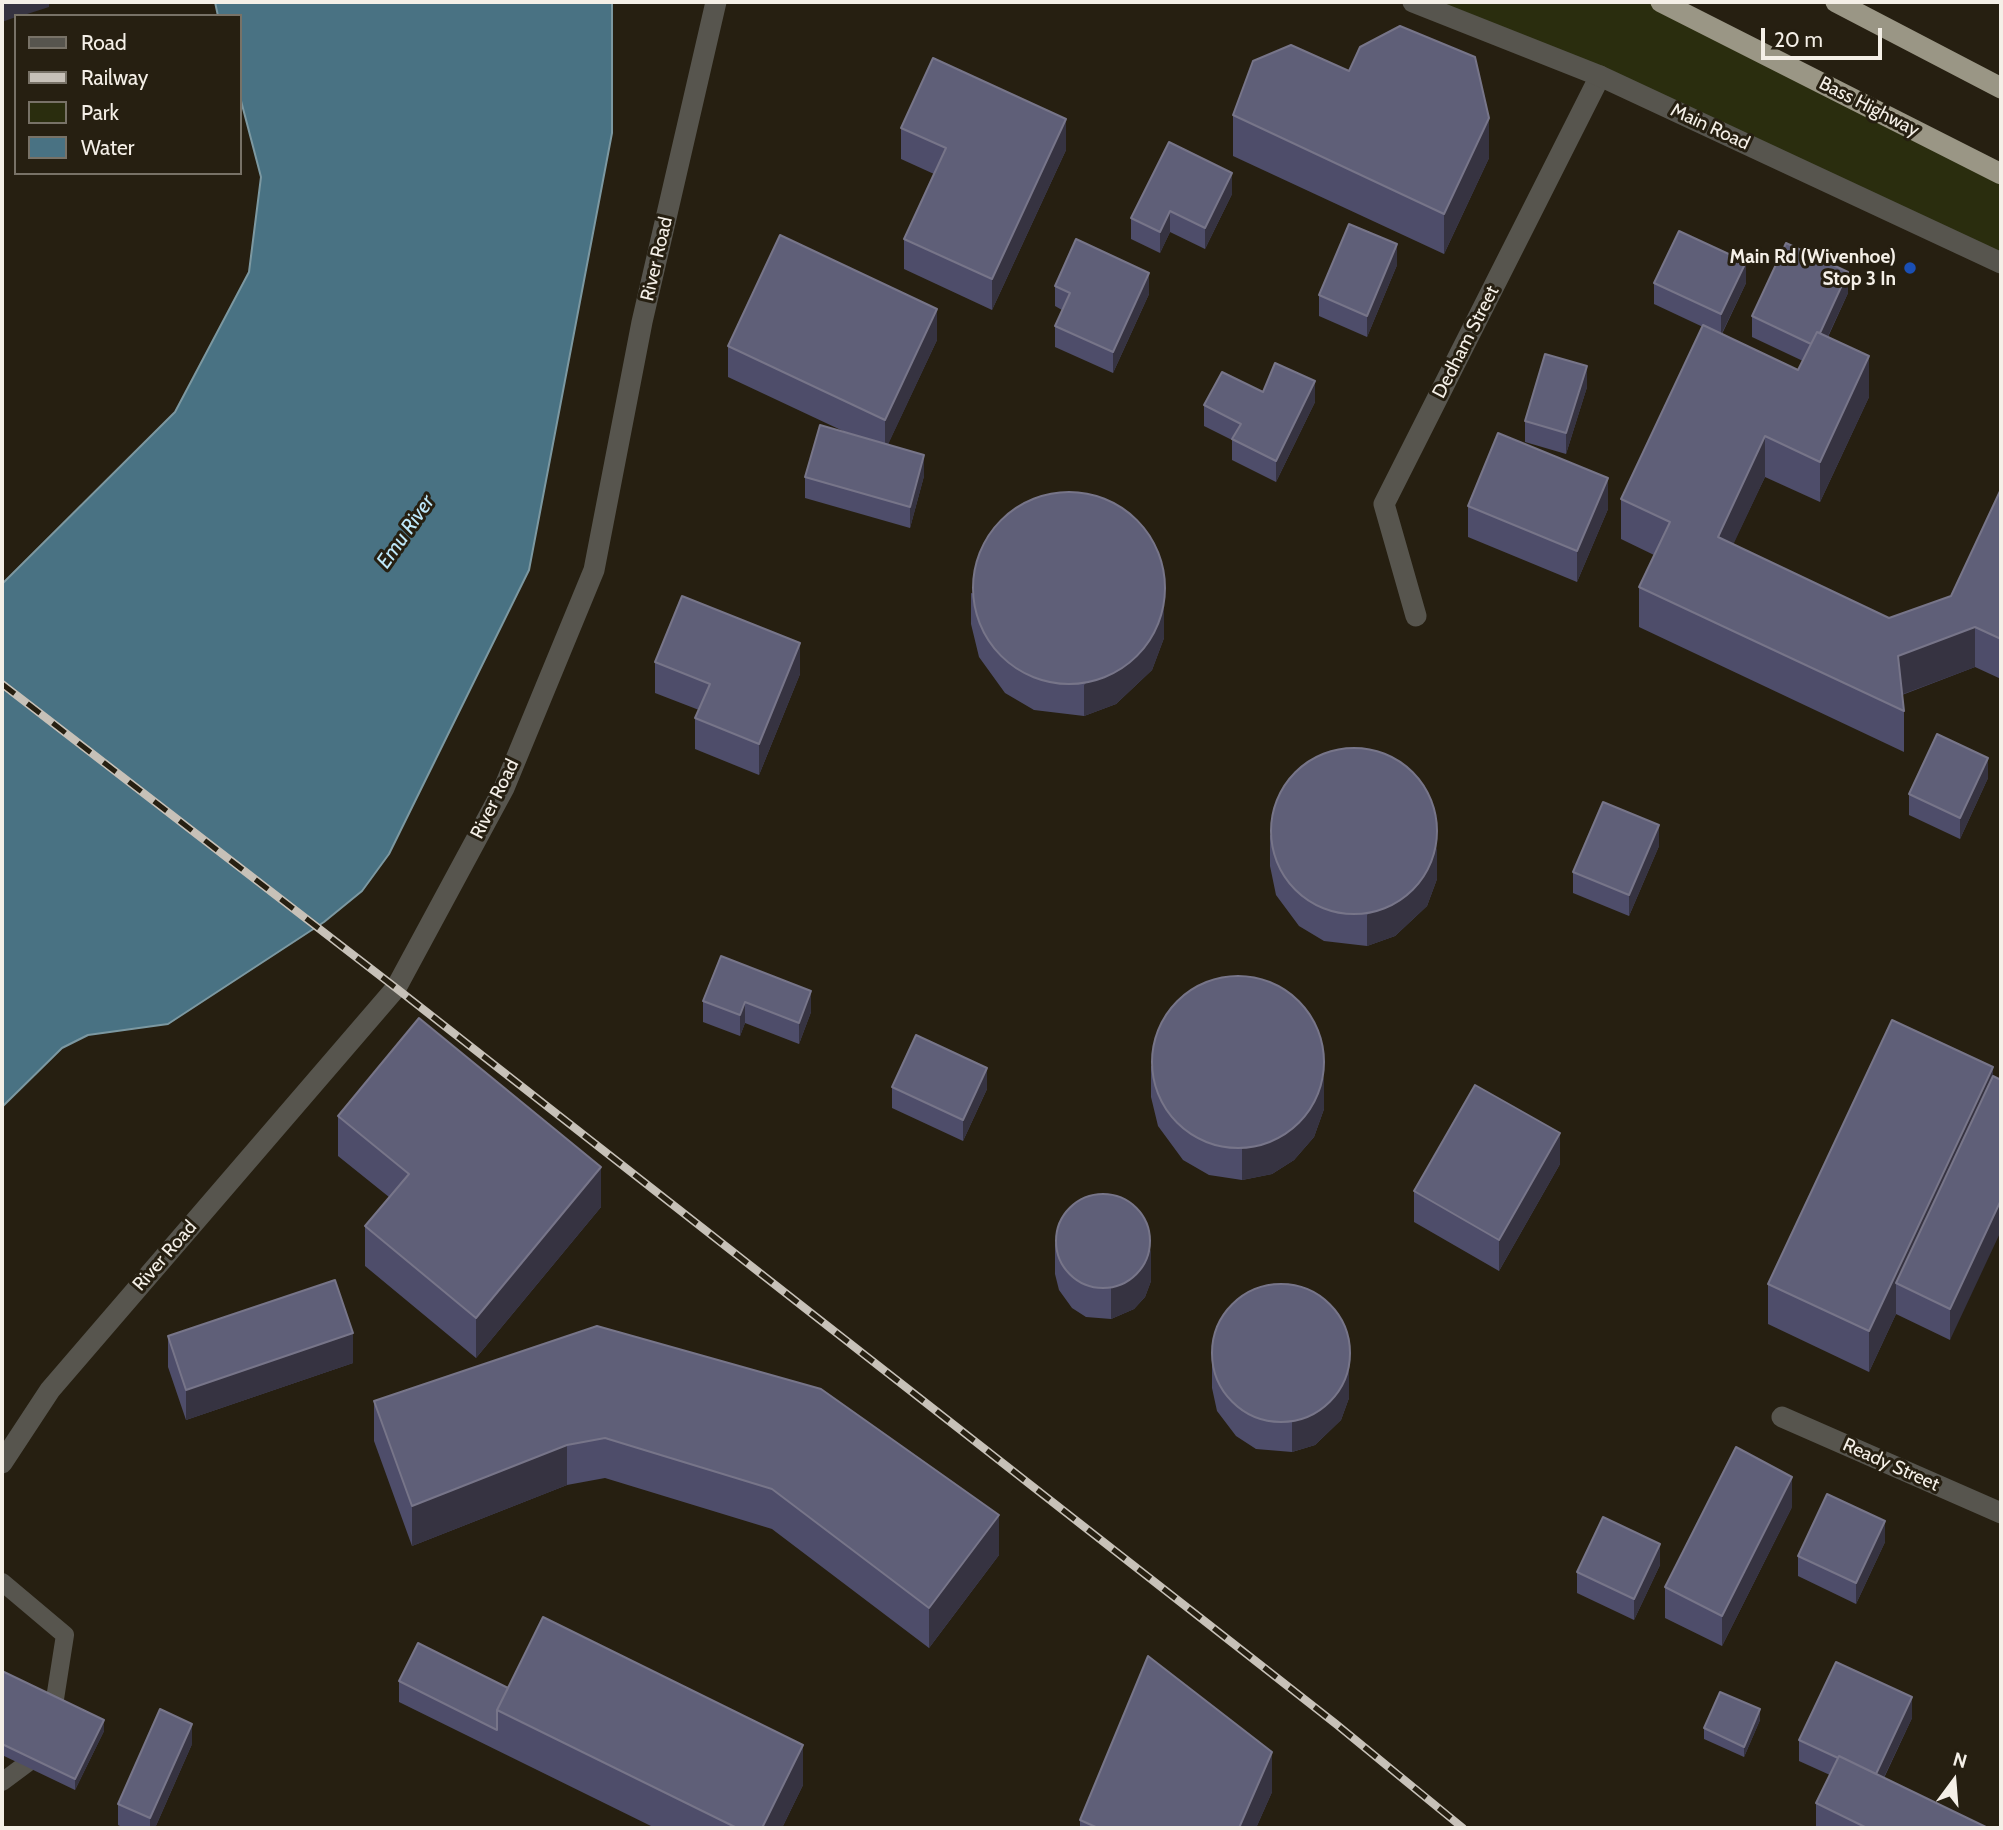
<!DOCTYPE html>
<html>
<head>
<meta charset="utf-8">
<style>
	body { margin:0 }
	#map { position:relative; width:2003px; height:1830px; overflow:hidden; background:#261f11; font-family:Cabin,sans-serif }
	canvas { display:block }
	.frame { position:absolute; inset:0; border:4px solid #f4efe7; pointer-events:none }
	.legend { position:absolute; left:14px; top:14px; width:228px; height:161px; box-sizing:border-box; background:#261f11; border:2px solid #787267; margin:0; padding:9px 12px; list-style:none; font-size:21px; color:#f4efe7 }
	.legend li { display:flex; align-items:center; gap:14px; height:35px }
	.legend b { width:35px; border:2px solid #787267 }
	.north { position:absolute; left:1919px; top:1746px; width:70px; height:70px; -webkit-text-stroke:5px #261f11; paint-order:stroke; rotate:16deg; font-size:19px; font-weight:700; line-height:28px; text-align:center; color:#f4efe7 }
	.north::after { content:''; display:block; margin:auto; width:24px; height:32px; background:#f4efe7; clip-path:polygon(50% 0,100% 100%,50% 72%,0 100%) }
	.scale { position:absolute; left:1761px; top:28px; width:121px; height:32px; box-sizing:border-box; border:4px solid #f4efe7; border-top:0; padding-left:9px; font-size:21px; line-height:24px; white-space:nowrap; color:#f4efe7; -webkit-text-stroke:5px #261f11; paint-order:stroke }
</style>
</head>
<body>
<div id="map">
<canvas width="2003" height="1830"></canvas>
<div class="frame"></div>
<ul class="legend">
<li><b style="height:9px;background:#57554e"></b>Road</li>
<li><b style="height:9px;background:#c7c1b8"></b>Railway</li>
<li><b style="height:19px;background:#2a2d0e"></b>Park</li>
<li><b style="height:19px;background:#497283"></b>Water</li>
</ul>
<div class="north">N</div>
<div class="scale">20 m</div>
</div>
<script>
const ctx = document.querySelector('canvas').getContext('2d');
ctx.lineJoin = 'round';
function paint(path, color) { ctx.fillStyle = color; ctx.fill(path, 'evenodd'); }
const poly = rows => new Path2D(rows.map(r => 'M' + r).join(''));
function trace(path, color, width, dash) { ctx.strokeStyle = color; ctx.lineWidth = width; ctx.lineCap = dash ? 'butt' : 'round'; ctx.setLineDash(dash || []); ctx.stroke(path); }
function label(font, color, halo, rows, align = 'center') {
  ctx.font = font + ' Cabin,sans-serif'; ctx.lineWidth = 6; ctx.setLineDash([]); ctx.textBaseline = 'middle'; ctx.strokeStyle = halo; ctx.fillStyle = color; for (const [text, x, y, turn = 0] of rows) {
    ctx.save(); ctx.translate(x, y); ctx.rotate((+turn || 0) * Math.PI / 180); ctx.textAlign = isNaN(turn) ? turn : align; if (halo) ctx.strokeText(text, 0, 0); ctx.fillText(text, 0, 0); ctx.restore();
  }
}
paint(poly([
	[1413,2,1661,2,2001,174,2001,263]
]), '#2a2d0e');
const water = poly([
	[215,2,612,2,612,133,529,570,389,854,362,891,324,922,168,1024,88,1035,62,1048,2,1107,2,584,175,412,249,272,261,177,240,97,240,16,218,16,215,2]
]);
paint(water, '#497283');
trace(water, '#7c98a1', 2);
trace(poly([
	[2,1582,65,1635,52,1718],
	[2,1782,41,1753]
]), '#57554e', 18);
trace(poly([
	[1416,616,1384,504,1600,76],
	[1782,1417,2001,1513],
	[2,1463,50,1390,396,988,504,788,594,570,642,322,716,2]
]), '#57554e', 21);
trace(poly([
	[1413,2,1600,76,2001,263]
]), '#57554e', 21);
trace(poly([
	[1661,2,2001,174],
	[1836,2,2001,88]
]), '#9a9685', 21);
const rail = poly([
	[2,684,396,988,1336,1724,1463,1828]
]);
trace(rail, '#c7c1b8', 8);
trace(rail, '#261f11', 5, [16]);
paint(poly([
	[1349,71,1489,158,1444,254,1233,156,1233,115],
	[901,128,1066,150,992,310,904,269,904,239,934,174,901,159],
	[1232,194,1205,249,1170,232,1160,253,1131,239,1131,218],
	[1397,265,1367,337,1319,316,1319,295],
	[1654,283,1746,283,1722,334,1798,370,1803,361,1752,337,1752,316,1848,293,1828,337,1869,397,1820,502,1765,477,1733,544,1889,618,1951,596,2001,489,2001,679,1975,667,1902,695,1904,711,1904,752,1639,627,1639,587,1654,555,1621,539,1621,499,1703,327,1654,304],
	[1055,286,1149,294,1113,373,1055,347,1055,326,1062,310,1055,306],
	[937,340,888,444,924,476,910,528,805,498,805,477,843,431,728,377,728,346],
	[1587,387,1566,454,1525,442,1525,421],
	[1263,392,1315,402,1276,482,1232,460,1232,440,1204,426,1204,405],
	[1468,506,1608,509,1577,582,1468,537],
	[971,593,1164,638,1152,670,1116,704,1084,716,1034,710,1005,693,979,657,971,624],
	[655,662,800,674,759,775,695,749,695,718,699,710,655,693],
	[1988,778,1960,839,1909,815,1909,794],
	[1270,835,1437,879,1427,906,1395,936,1367,946,1324,941,1299,926,1276,895,1270,866],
	[1659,846,1629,916,1573,893,1573,872],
	[721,956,811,1012,799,1044,745,1023,740,1036,703,1022,703,1001],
	[1151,1066,1324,1109,1314,1137,1294,1160,1272,1174,1242,1180,1209,1175,1183,1160,1158,1126,1151,1097],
	[1993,1067,1950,1340,1896,1314,1869,1372,1768,1324,1768,1284],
	[892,1087,987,1089,963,1141,892,1108],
	[338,1116,601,1207,476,1358,365,1266,365,1226,389,1197,338,1156],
	[1560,1164,1499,1271,1414,1222,1414,1191],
	[1055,1243,1151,1281,1145,1297,1134,1309,1111,1319,1086,1317,1072,1308,1059,1290,1055,1274],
	[597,1326,999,1555,929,1648,772,1529,605,1478,567,1485,412,1546,374,1441,374,1401],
	[168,1336,353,1363,186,1420,168,1367],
	[1212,1357,1349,1398,1341,1420,1315,1445,1292,1452,1256,1449,1236,1436,1217,1411,1212,1388],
	[1792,1507,1722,1646,1665,1618,1665,1587],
	[1885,1542,1856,1604,1798,1576,1798,1556],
	[1660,1565,1634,1620,1577,1593,1577,1572],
	[2,1671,104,1731,75,1790,2,1755],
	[399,1681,508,1688,803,1785,782,1828,655,1828,399,1702],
	[1912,1718,1884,1778,1988,1828,1816,1828,1816,1803,1830,1775,1799,1761,1799,1740],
	[1760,1720,1744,1757,1704,1739,1704,1728],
	[192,1744,155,1828,124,1828,118,1825,118,1804],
	[1272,1792,1256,1828,1080,1828,1080,1820]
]), '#4e4d6a');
paint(poly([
	[2,2,49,2,49,7,21,16,16,16,16,17,2,22],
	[1489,118,1489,158,1444,254,1444,214],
	[1066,119,1066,150,992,310,992,279],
	[1232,173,1232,194,1205,249,1205,228],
	[1170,211,1170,232,1160,253,1160,232],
	[1397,244,1397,265,1367,337,1367,316],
	[1746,262,1746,283,1721,335,1721,314],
	[1848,272,1848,293,1814,366,1814,345],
	[1149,273,1149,294,1113,373,1113,352],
	[937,309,937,340,885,451,885,420],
	[1869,356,1869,397,1820,502,1820,462],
	[1587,366,1587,387,1566,454,1566,433],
	[1315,381,1315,402,1276,482,1276,461],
	[1765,436,1765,477,1718,577,1718,537],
	[924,455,924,476,910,528,910,507],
	[1608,478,1608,509,1577,582,1577,551],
	[1164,607,1164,638,1152,670,1116,704,1084,716,1084,685],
	[1975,627,1975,667,1898,696,1898,656],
	[800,643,800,674,759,775,759,744],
	[1988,758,1988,778,1960,839,1960,818],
	[1659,825,1659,846,1629,916,1629,895],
	[1437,848,1437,879,1427,906,1395,936,1367,946,1367,915],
	[811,991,811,1012,799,1044,799,1023],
	[745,1002,745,1023,740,1036,740,1015],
	[1993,1067,1993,1107,1896,1283,1896,1314,1869,1372,1869,1331],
	[987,1068,987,1089,963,1141,963,1120],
	[1324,1078,1324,1109,1314,1137,1294,1160,1272,1174,1242,1180,1242,1149],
	[1560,1133,1560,1164,1499,1271,1499,1240],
	[601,1167,601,1207,476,1358,476,1318],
	[2001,1200,2001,1231,1950,1340,1950,1309],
	[1151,1250,1151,1281,1145,1297,1134,1309,1111,1319,1111,1288],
	[353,1333,353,1363,186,1420,186,1390],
	[1349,1367,1349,1398,1341,1420,1315,1445,1292,1452,1292,1421],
	[567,1445,567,1485,412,1546,412,1506],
	[1792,1477,1792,1507,1722,1646,1722,1616],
	[999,1515,999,1555,929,1648,929,1608],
	[1885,1521,1885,1542,1856,1604,1856,1583],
	[1660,1544,1660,1565,1634,1620,1634,1599],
	[1912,1697,1912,1718,1875,1796,1875,1775],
	[1760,1709,1760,1720,1744,1757,1744,1747],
	[104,1720,104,1731,75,1790,75,1779],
	[192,1724,192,1744,155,1828,150,1828,150,1818],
	[803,1745,803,1785,782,1828,762,1828],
	[1272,1752,1272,1792,1256,1828,1239,1828]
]), '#363341');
const building = poly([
	[1400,26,1475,57,1489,118,1444,214,1233,115,1253,61,1291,45,1349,71,1360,47,1400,26],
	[933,58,1066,119,992,279,904,239,946,148,901,128,933,58],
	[1169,142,1232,173,1205,228,1170,211,1160,232,1131,218,1169,142],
	[1349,224,1397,244,1367,316,1319,295,1349,224],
	[1679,231,1746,262,1721,314,1654,283,1679,231],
	[780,235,937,309,885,420,728,346,780,235],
	[1076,239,1149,273,1113,352,1055,326,1070,293,1055,286,1076,239],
	[1786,243,1848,272,1820,333,1817,332,1811,344,1752,316,1786,243],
	[1703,325,1798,370,1817,332,1869,356,1820,462,1765,436,1718,537,1889,618,1951,596,2001,489,2001,639,1975,627,1898,656,1904,711,1639,587,1670,522,1621,499,1703,325],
	[1545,354,1587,366,1566,433,1525,421,1545,354],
	[1275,363,1315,381,1276,461,1232,439,1241,424,1204,405,1222,372,1263,392,1275,363],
	[820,425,924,455,910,507,805,477,820,425],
	[1498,433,1608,478,1577,551,1468,506,1498,433],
	'973 588a96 96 0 1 1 192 0a96 96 0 1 1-192 0Z',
	[682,596,800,643,759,744,695,718,710,684,655,662,682,596],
	[1937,734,1988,758,1960,818,1909,794,1937,734],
	'1271 831a83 83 0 1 1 166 0a83 83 0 1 1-166 0Z',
	[1603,802,1659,825,1629,895,1573,872,1603,802],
	[721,956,811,991,799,1023,745,1002,740,1015,703,1001,721,956],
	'1152 1062a86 86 0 1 1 172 0a86 86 0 1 1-172 0Z',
	[419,1018,601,1167,476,1318,365,1226,409,1174,338,1116,419,1018],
	[1892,1020,1993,1067,1869,1331,1768,1284,1892,1020],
	[916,1035,987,1068,963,1120,892,1087,916,1035],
	[1993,1076,2001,1080,2001,1200,1950,1309,1896,1283,1993,1076],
	[1475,1085,1560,1133,1499,1240,1414,1191,1475,1085],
	'1056 1241a47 47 0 1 1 94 0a47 47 0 1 1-94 0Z',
	[335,1280,353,1333,186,1390,168,1336,335,1280],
	'1212 1353a69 69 0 1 1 138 0a69 69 0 1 1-138 0Z',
	[597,1326,821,1389,999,1515,929,1608,772,1489,605,1438,567,1445,412,1506,374,1401,597,1326],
	[1736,1447,1792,1477,1722,1616,1665,1587,1736,1447],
	[1827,1494,1885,1521,1856,1583,1798,1556,1827,1494],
	[1603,1517,1660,1544,1634,1599,1577,1572,1603,1517],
	[543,1617,803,1745,762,1828,737,1828,497,1710,543,1617],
	[418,1643,508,1688,497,1710,497,1730,399,1681,418,1643],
	[1148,1656,1272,1752,1239,1828,1098,1828,1080,1820,1148,1656],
	[1836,1662,1912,1697,1876,1774,1839,1756,1838,1758,1799,1740,1836,1662],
	[2,1671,104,1720,75,1779,2,1744,2,1671],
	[1720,1692,1760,1709,1744,1747,1704,1728,1720,1692],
	[160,1709,192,1724,150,1818,118,1804,160,1709],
	[1839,1756,1988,1828,1867,1828,1816,1803,1839,1756]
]);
paint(building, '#5f5f78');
trace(building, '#777589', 2);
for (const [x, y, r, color] of [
	[1910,268,7,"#1a4fb4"]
]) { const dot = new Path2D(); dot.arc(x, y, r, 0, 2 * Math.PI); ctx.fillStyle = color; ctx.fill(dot); trace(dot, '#261f11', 2.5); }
label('19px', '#f4efe7', '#261f11', [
	["Bass Highway",1869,107,27],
	["Main Road",1710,127,25],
	["River Road",657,259,-77],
	["Dedham Street",1466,342,-63],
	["River Road",495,799,-64],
	["River Road",165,1256,-49],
	["Ready Street",1891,1465,24]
]);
label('bold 19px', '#f4efe7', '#261f11', [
	["Main Rd (Wivenhoe)",1896,257],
	["Stop 3 In",1896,279]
], 'right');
label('italic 21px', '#bfe9fb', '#261f11', [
	["Emu River",406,532,-55]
]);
</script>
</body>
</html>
